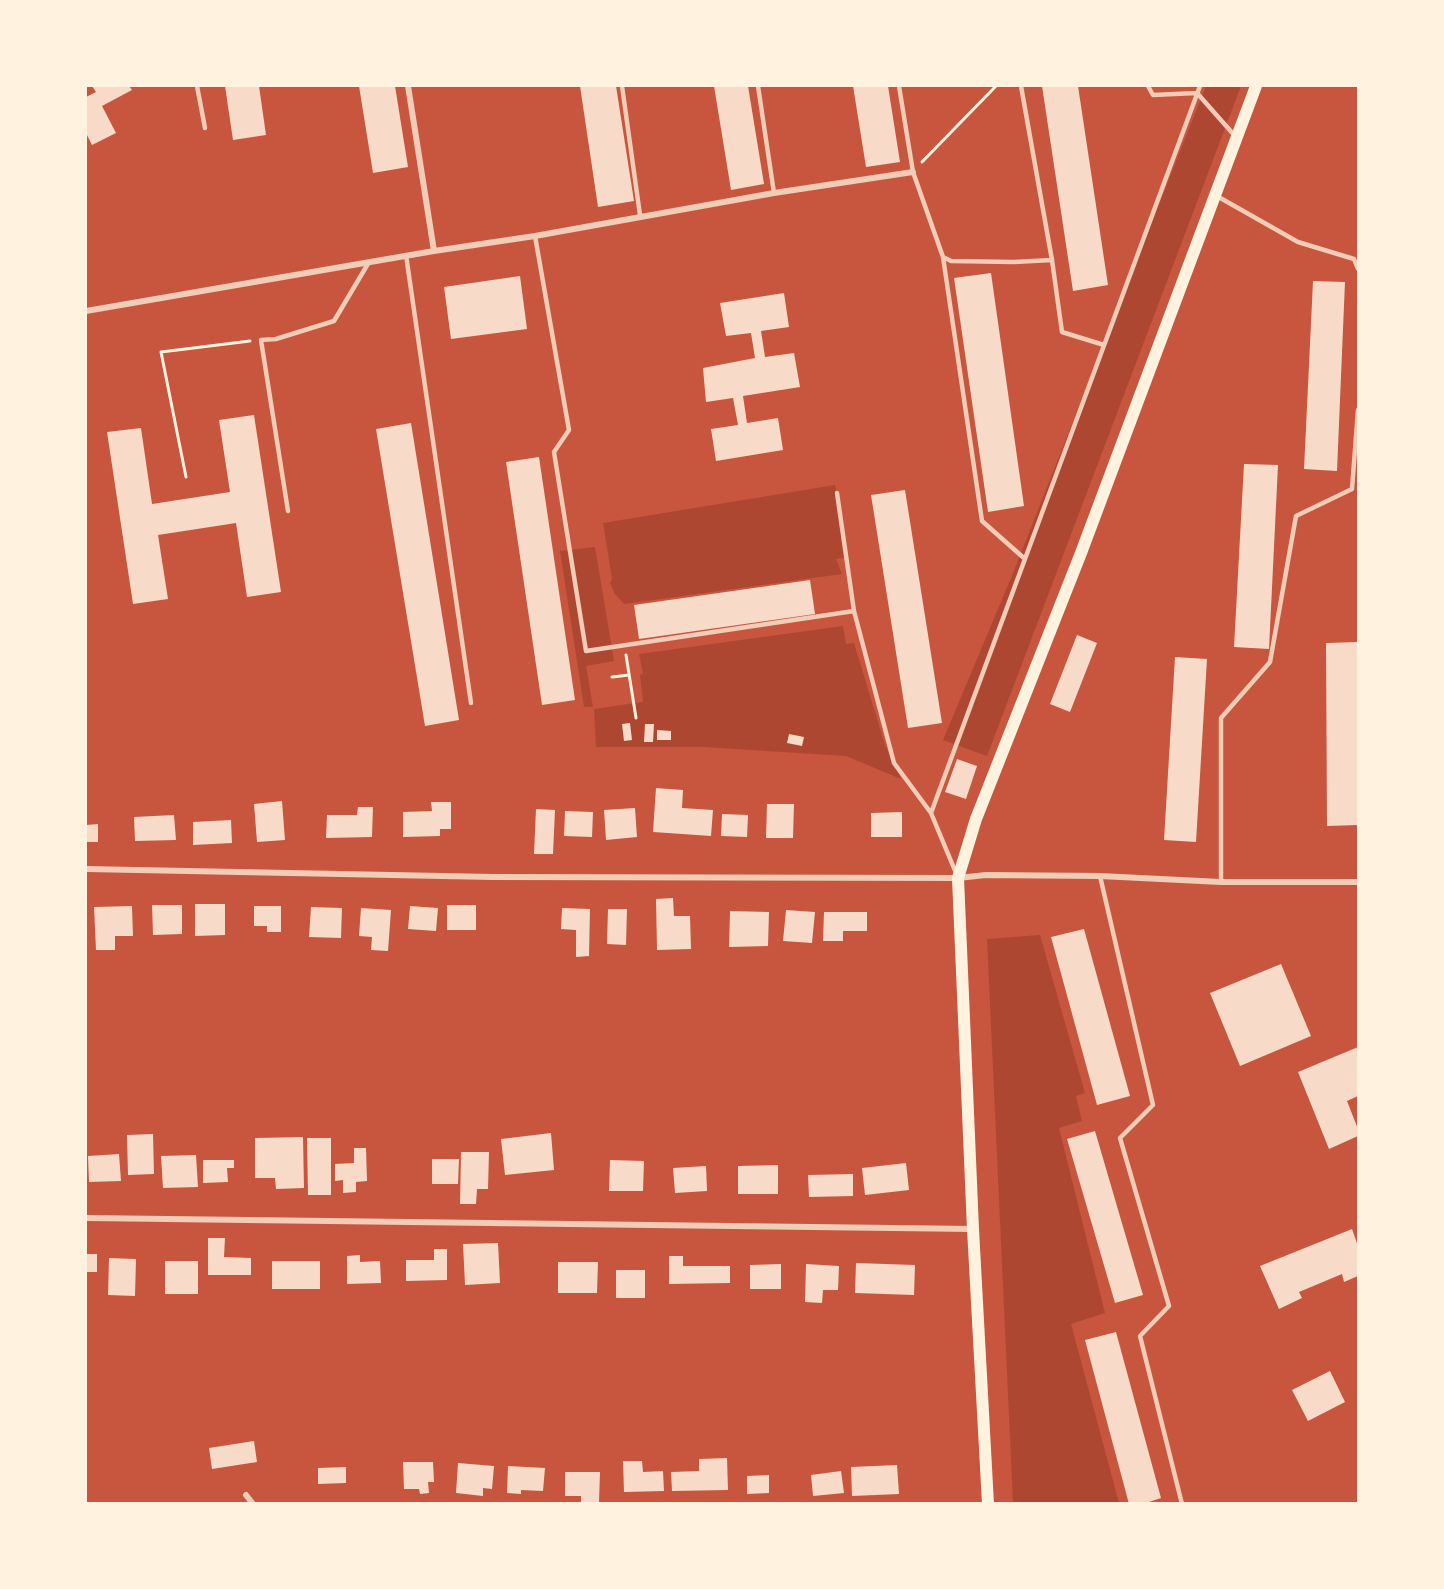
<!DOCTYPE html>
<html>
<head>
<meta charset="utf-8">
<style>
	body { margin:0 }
	#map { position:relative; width:1444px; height:1589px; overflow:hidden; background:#c8553d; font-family:"IBM Plex Sans",sans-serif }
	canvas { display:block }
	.frame { position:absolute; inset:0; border:87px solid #fff3e0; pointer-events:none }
</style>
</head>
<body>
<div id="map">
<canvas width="1444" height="1589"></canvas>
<div class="frame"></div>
</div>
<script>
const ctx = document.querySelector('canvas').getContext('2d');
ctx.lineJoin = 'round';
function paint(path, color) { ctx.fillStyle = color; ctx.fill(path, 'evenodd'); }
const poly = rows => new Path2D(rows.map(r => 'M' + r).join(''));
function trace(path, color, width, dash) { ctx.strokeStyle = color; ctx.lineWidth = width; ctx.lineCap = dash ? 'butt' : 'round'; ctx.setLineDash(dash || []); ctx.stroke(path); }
paint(poly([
	[1206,86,1241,86,987,756,943,740,1011,578],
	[835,485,847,557,836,559,842,574,624,604,615,594,610,583,612,579,603,523],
	[595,547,614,661,586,666,593,707,584,707,560,551],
	[843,626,846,644,854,643,885,745,901,779,846,756,704,747,596,747,594,709,643,702,640,675,643,674,639,654],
	[1040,935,1085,1093,1076,1096,1082,1121,1059,1128,1105,1313,1071,1324,1119,1503,1013,1503,987,939]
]), '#ae4732');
paint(poly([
	[92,86,129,86,132,90,102,106,116,133,92,145,86,133,86,97,96,92],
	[225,86,259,86,266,135,233,140],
	[359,86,395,86,408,167,373,173],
	[580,86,616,86,634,201,598,207],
	[714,86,748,86,764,184,731,190],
	[853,86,888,86,900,162,866,167],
	[1042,86,1078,86,1108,285,1073,291],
	[991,273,1024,506,988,512,954,278],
	[520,276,527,329,451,339,444,287],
	[1313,281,1345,282,1337,471,1304,469],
	[784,293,789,327,761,331,765,357,794,353,800,387,743,396,747,423,778,418,783,450,716,461,711,429,738,425,733,398,706,402,703,368,755,358,751,333,726,336,720,303],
	[254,415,281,592,247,597,236,523,158,535,168,599,133,604,107,432,141,428,152,504,230,492,219,420],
	[411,423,459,720,425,726,376,429],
	[539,457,575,700,542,705,506,462],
	[1244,464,1278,465,1269,649,1234,647],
	[905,490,942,723,908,728,871,495],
	[810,580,815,614,639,639,634,605],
	[1077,635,1097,643,1070,712,1050,704],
	[1357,642,1358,825,1327,826,1326,643],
	[1175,657,1207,659,1196,842,1164,840],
	[630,723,632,740,624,741,622,724],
	[645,724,654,724,653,742,644,742],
	[657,730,671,731,671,740,657,740],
	[789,734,804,737,802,746,787,743],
	[957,759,977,766,966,799,945,792],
	[656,788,683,790,682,808,713,810,711,836,653,832],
	[282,801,285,840,257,842,254,804],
	[431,802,451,802,451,829,440,829,440,836,403,837,403,812,432,811],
	[767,804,794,804,793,838,766,838],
	[358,807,373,807,372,837,326,838,327,815,357,815],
	[635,808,637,837,606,840,604,810],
	[536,809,555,810,553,854,534,854],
	[565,811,593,812,592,837,564,836],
	[902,812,902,837,871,837,871,813],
	[722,814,748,815,747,837,721,836],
	[174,815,176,840,135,841,134,817],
	[231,820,232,843,193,845,193,822],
	[98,824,98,842,86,842,86,825],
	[673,898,674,916,690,916,691,949,657,950,656,899],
	[195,904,225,904,225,935,195,936],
	[152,905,182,905,182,934,153,935],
	[447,905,476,905,476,930,447,930],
	[132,906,133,936,115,936,115,950,96,950,94,907],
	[254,906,281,906,281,932,267,932,267,926,254,926],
	[410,906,438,908,436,931,408,929],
	[311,907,342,908,341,938,309,937],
	[361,908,391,910,388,951,371,950,372,937,359,936],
	[562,908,590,909,589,956,576,957,576,930,561,929],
	[608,909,627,909,626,945,607,944],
	[786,910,815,912,812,943,783,941],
	[730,911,769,912,768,946,729,947],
	[824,912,867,912,867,931,843,931,843,941,823,941],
	[1084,929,1130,1096,1097,1105,1051,937],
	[1281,964,1311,1036,1240,1066,1210,993],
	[1358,1047,1358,1096,1347,1101,1358,1129,1358,1136,1329,1149,1298,1072],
	[1095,1131,1143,1295,1115,1303,1067,1139],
	[551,1133,554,1170,505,1175,501,1139],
	[153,1134,154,1174,128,1175,127,1135],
	[303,1137,304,1188,276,1189,275,1178,255,1178,255,1138],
	[307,1138,331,1138,331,1195,308,1195],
	[354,1148,366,1148,367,1181,356,1182,356,1192,343,1193,343,1180,335,1181,335,1164,354,1163],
	[461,1152,489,1152,488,1189,477,1189,476,1204,460,1204],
	[119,1154,121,1181,89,1182,88,1156],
	[196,1155,198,1187,163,1188,161,1156],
	[432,1159,459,1159,458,1184,432,1184],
	[203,1160,234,1160,234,1168,227,1168,228,1182,203,1183],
	[610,1160,644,1161,643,1191,609,1191],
	[906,1163,909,1190,865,1195,862,1168],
	[778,1165,778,1194,738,1194,738,1166],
	[706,1166,707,1191,675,1193,673,1168],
	[853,1174,853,1196,809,1197,808,1175],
	[1352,1229,1358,1246,1358,1276,1344,1282,1342,1274,1299,1292,1302,1298,1279,1309,1260,1266],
	[208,1238,225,1238,224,1257,251,1258,251,1275,208,1275],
	[498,1243,500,1283,465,1285,463,1244],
	[434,1249,447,1249,447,1280,406,1281,406,1260,434,1260],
	[86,1254,97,1254,97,1272,86,1272],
	[360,1255,360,1262,380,1261,381,1283,347,1284,347,1256],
	[669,1256,683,1256,683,1266,730,1266,730,1283,669,1284],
	[109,1258,136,1259,135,1296,108,1295],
	[165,1261,198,1261,198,1294,165,1294],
	[272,1261,320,1261,320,1289,272,1289],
	[558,1262,598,1262,597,1293,558,1293],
	[856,1263,915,1265,914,1295,855,1293],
	[781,1264,781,1289,750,1289,750,1265],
	[806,1264,839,1266,838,1290,823,1290,822,1303,805,1302],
	[616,1270,645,1270,645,1298,616,1298],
	[1116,1332,1161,1498,1143,1504,1129,1504,1085,1340],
	[1330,1371,1345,1402,1308,1421,1292,1390],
	[254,1441,257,1462,212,1469,209,1448],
	[727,1458,728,1490,672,1491,671,1472,699,1471,699,1459],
	[623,1461,642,1461,643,1472,663,1471,664,1491,624,1492],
	[403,1462,433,1462,434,1482,428,1482,429,1493,420,1494,419,1489,404,1489],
	[458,1463,494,1466,492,1489,483,1488,483,1496,456,1493],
	[897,1465,899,1494,852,1496,851,1467],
	[508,1466,545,1468,543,1491,521,1490,521,1494,507,1493],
	[346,1467,346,1483,318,1484,318,1468],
	[841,1471,844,1493,813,1496,811,1475],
	[565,1472,600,1472,599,1502,581,1502,581,1496,565,1496],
	[769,1475,769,1493,747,1494,747,1476]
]), '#f7dbc8');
trace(poly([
	[922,162,996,86],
	[186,477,161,352,250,341],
	[626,655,636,718],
	[612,677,629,675]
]), '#fff3e0', 3);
trace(poly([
	[197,86,205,128],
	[622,86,640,215],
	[758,86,774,193],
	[899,86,913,172,943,257,951,261,1014,262,1052,260,1062,332,1104,345],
	[1021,86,1052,260],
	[1148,86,1153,95,1197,93,1235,136],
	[1215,195,1298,242,1354,259,1358,269],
	[535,236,569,430,554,452,586,651,854,611],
	[406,255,471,703],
	[943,257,982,521,1025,559],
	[837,493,854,611,894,763,931,813,956,873],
	[288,511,261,340,276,339,334,321,369,262],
	[931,813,1200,86],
	[1100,876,1153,1105,1120,1138,1169,1306,1140,1336,1182,1504],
	[1221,882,1221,718,1270,662,1296,516,1352,489,1358,410]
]), '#f1ccb7', 4.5);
trace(poly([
	[408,86,434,251],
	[86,311,434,251,535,236,774,193,913,172],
	[86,869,493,877,958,878,986,875,1100,876,1221,882,1358,882],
	[86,1218,973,1229],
	[246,1495,253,1504]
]), '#f1ccb7', 6);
trace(poly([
	[988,1504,973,1229,958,878,976,819,1081,553,1256,86]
]), '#fff3e0', 12);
</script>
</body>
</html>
